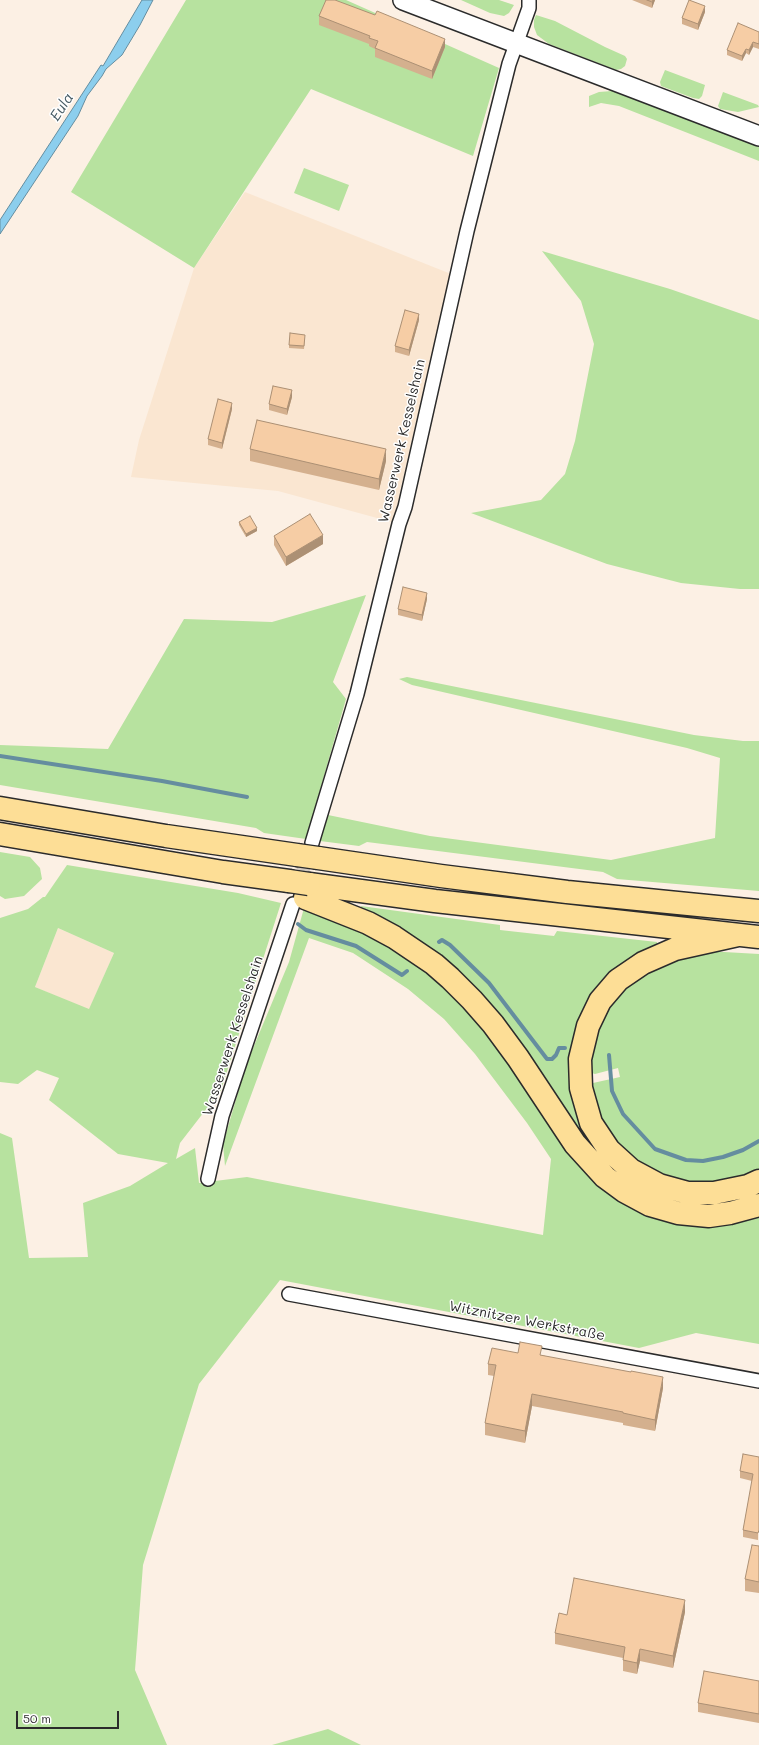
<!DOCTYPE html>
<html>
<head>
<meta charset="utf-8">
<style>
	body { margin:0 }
	#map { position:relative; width:759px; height:1745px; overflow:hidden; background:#fcf0e4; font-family:Mali,sans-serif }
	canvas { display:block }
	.scale { position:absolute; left:16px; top:1711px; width:103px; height:18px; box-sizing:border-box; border:2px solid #2b2b2b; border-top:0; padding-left:5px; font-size:12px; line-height:14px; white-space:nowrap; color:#2b2b2b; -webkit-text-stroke:3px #fff; paint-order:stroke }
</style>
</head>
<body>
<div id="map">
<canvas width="759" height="1745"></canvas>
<div class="scale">50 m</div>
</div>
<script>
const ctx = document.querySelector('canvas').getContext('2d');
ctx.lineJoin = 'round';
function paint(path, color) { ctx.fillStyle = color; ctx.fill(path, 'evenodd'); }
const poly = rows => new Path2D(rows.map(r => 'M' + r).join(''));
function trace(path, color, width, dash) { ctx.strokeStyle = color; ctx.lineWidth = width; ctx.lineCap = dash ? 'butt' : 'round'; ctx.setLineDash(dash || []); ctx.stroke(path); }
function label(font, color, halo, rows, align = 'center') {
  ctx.font = font + ' Mali,sans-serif'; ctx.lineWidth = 3; ctx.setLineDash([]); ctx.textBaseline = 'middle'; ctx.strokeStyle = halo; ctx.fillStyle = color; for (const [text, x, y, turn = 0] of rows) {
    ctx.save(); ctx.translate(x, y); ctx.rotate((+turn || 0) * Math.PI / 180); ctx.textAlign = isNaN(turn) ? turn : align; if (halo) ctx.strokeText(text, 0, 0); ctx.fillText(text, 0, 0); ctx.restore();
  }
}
paint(poly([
	[245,192,451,274,400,491,399,524,278,491,131,477,139,440,194,268],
	[58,928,114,953,89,1010,35,987]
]), '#fae6d1');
paint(poly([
	[186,0,346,0,499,68,473,156,311,89,194,268,71,192],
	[461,0,499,0,514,5,509,13,504,16,490,13],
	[536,15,555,21,605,47,625,56,627,59,625,66,621,69,616,70,549,44,537,35,534,27,534,20],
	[665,70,705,85,702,96,699,99,693,98,661,86,660,82],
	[612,91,759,147,759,161,619,106,601,103,589,107,589,96,599,92],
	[723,92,758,105,759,107,738,112,720,109,718,106],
	[304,168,349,185,339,211,294,193],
	[542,251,670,289,759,320,759,589,740,589,681,583,607,564,471,513,541,500,565,474,575,441,594,344,581,301],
	[366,595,333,682,346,699,306,839,264,833,256,828,0,785,0,745,108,749,184,619,272,622],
	[407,677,694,735,743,741,759,741,759,891,617,879,603,872,367,842,359,846,320,841,328,815,430,836,611,860,715,838,720,758,687,748,412,685,399,679],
	[0,852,30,857,40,868,42,879,24,896,5,899,0,896],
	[67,865,238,893,281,903,221,1090,180,1143,176,1159,195,1148,199,1183,247,1177,543,1235,551,1159,527,1123,475,1054,444,1019,408,989,353,953,309,938,225,1166,223,1144,246,1065,289,962,304,908,374,936,410,958,444,985,641,1212,664,1221,687,1225,712,1225,744,1221,759,1215,759,1344,696,1333,639,1348,280,1280,199,1384,143,1565,135,1670,167,1745,0,1745,0,1133,12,1138,29,1258,88,1257,83,1203,130,1186,168,1163,118,1154,49,1100,59,1078,37,1070,18,1084,0,1082,0,918,28,909,43,897,45,897],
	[58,928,114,953,89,1009,35,987],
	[361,906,500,925,500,930,554,936,557,931,657,942,657,949,612,976,573,1079,643,1186,759,1188,759,1196,715,1208,666,1203,600,1164,515,1041,360,912],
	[695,952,724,952,759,954,759,1172,716,1185,670,1180,636,1164,605,1132,589,1090,593,1083,620,1077,618,1068,595,1074,588,1072,599,1016,632,976],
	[328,1729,361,1745,272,1745]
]), '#b7e29f');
const water = poly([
	[142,0,153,0,140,25,122,55,106,69,102,76,87,96,78,116,0,234,0,220,101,65,103,66,142,0]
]);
paint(water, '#8cceed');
trace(water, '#658d9f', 1);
trace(poly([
	[0,756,162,781,247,797],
	[298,924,306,930,356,946,402,975,407,971],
	[439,942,442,940,450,945,489,983,547,1059,552,1059,556,1055,559,1048,565,1048],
	[609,1055,612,1091,623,1114,655,1149,686,1160,703,1161,723,1157,743,1150,759,1141]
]), '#658d9f', 4);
trace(poly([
	[297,889,309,851]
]), '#d2c9bf', 13, [13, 6]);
const minor = poly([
	[312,843,357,694,399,524,405,507,467,231,509,64,529,8,529,0],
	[208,1179,222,1116,293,904],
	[289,1294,759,1381]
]);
const secondary = poly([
	[403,0,759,136]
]);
const motorway = poly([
	[0,808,166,836,297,855],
	[0,834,223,872,289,881],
	[318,858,441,876,567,892,759,911],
	[309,884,435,901,759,937],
	[305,898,368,923,394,937,434,964,450,978,472,1000,493,1024,518,1058,575,1144,605,1177,624,1191,650,1205,678,1213,709,1216,730,1213,759,1205],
	[738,935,675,949,643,963,618,980,600,1001,588,1026,580,1059,581,1088,591,1123,609,1150,631,1170,659,1185,688,1193,714,1193,748,1186,759,1181]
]);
trace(minor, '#2b2b2b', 16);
trace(secondary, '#2b2b2b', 22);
trace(motorway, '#2b2b2b', 25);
trace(minor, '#fff', 13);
trace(secondary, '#fff', 19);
trace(motorway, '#fdde96', 22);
const motorwayBridge = poly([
	[297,855,318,858],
	[289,881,309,884]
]);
trace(motorwayBridge, '#2b2b2b', 25, []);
trace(motorwayBridge, '#fdde96', 22);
paint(poly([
	[632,0,655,0,652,8],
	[705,12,698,30,682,24,682,18],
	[319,16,445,47,432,79,375,57,375,49,369,46,369,44,319,25],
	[759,32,759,49,753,47,749,55,746,53,742,61,727,55,727,50],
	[419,320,409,356,395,352,395,346],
	[305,338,304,349,289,348,289,345],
	[292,397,287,415,269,410,269,404],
	[232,409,222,449,208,445,208,439],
	[250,449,386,461,379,490,250,461],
	[239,522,257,531,246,537,239,525],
	[274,536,323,544,286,566,274,545],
	[427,599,422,621,398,615,398,609],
	[518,1353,542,1355,663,1388,655,1431,623,1425,623,1423,532,1406,525,1443,485,1435,485,1423,494,1376,488,1375,488,1364],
	[759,1457,758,1540,743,1537,743,1530,752,1481,740,1478,740,1471],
	[759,1546,759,1593,745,1591,745,1579],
	[685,1612,673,1668,640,1661,637,1674,623,1671,623,1658,555,1644,555,1633,567,1615],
	[759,1681,759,1723,698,1712,698,1703]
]), '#d4b08e');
paint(poly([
	[653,0,655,0,652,8,652,2],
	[705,6,705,12,698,30,698,24],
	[445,39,445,47,432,79,432,71],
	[753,42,753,47,749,55,749,50],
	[746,49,746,53,742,61,742,56],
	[419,314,419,320,409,356,409,350],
	[292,390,292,397,287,415,287,409],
	[232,403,232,409,222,449,222,443],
	[386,449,386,461,379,490,379,479],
	[257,528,257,531,246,537,246,534],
	[323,535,323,544,286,566,286,557],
	[427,593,427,599,422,621,422,615],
	[663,1377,663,1388,655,1431,655,1420],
	[532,1394,532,1406,525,1443,525,1431],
	[685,1600,685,1612,673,1668,673,1656],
	[640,1649,640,1661,637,1674,637,1663]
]), '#ac9074');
const building = poly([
	[326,0,335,0,375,15,377,11,445,39,432,71,375,48,378,41,369,38,370,36,319,16,326,0],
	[647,0,653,0,652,2,647,0],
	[689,0,705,6,698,24,682,18,689,0],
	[738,23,759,32,759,44,753,42,749,50,746,49,742,56,727,50,738,23],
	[405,310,419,314,409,350,395,346,405,310],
	[290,333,305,335,304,346,289,345,290,333],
	[273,386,292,390,287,409,269,404,273,386],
	[218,399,232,403,222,443,208,439,218,399],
	[257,420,386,449,379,479,250,449,257,420],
	[310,514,323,535,286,557,274,536,310,514],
	[250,516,257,528,246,534,239,522,250,516],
	[403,587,427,593,422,615,398,609,403,587],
	[520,1342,542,1346,540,1355,631,1372,631,1371,663,1377,655,1420,623,1413,623,1412,532,1394,525,1431,485,1423,496,1365,488,1364,492,1348,518,1353,520,1342],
	[743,1454,759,1457,759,1530,758,1533,743,1530,753,1474,740,1471,743,1454],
	[752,1545,759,1546,759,1582,745,1579,752,1545],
	[574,1578,685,1600,673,1656,640,1649,637,1663,623,1660,625,1647,555,1633,559,1613,567,1615,574,1578],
	[704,1671,759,1681,759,1714,698,1703,704,1671]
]);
paint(building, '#f6cda5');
trace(building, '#ac9074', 1);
label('14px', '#2b2b2b', '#fff', [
	["Wasserwerk Kesselshain",402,441,-77],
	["Wasserwerk Kesselshain",233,1036,-72],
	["Witznitzer Werkstraße",527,1321,11]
]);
label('italic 15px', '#485c65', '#fff', [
	["Eula",62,107,-57]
]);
</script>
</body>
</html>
